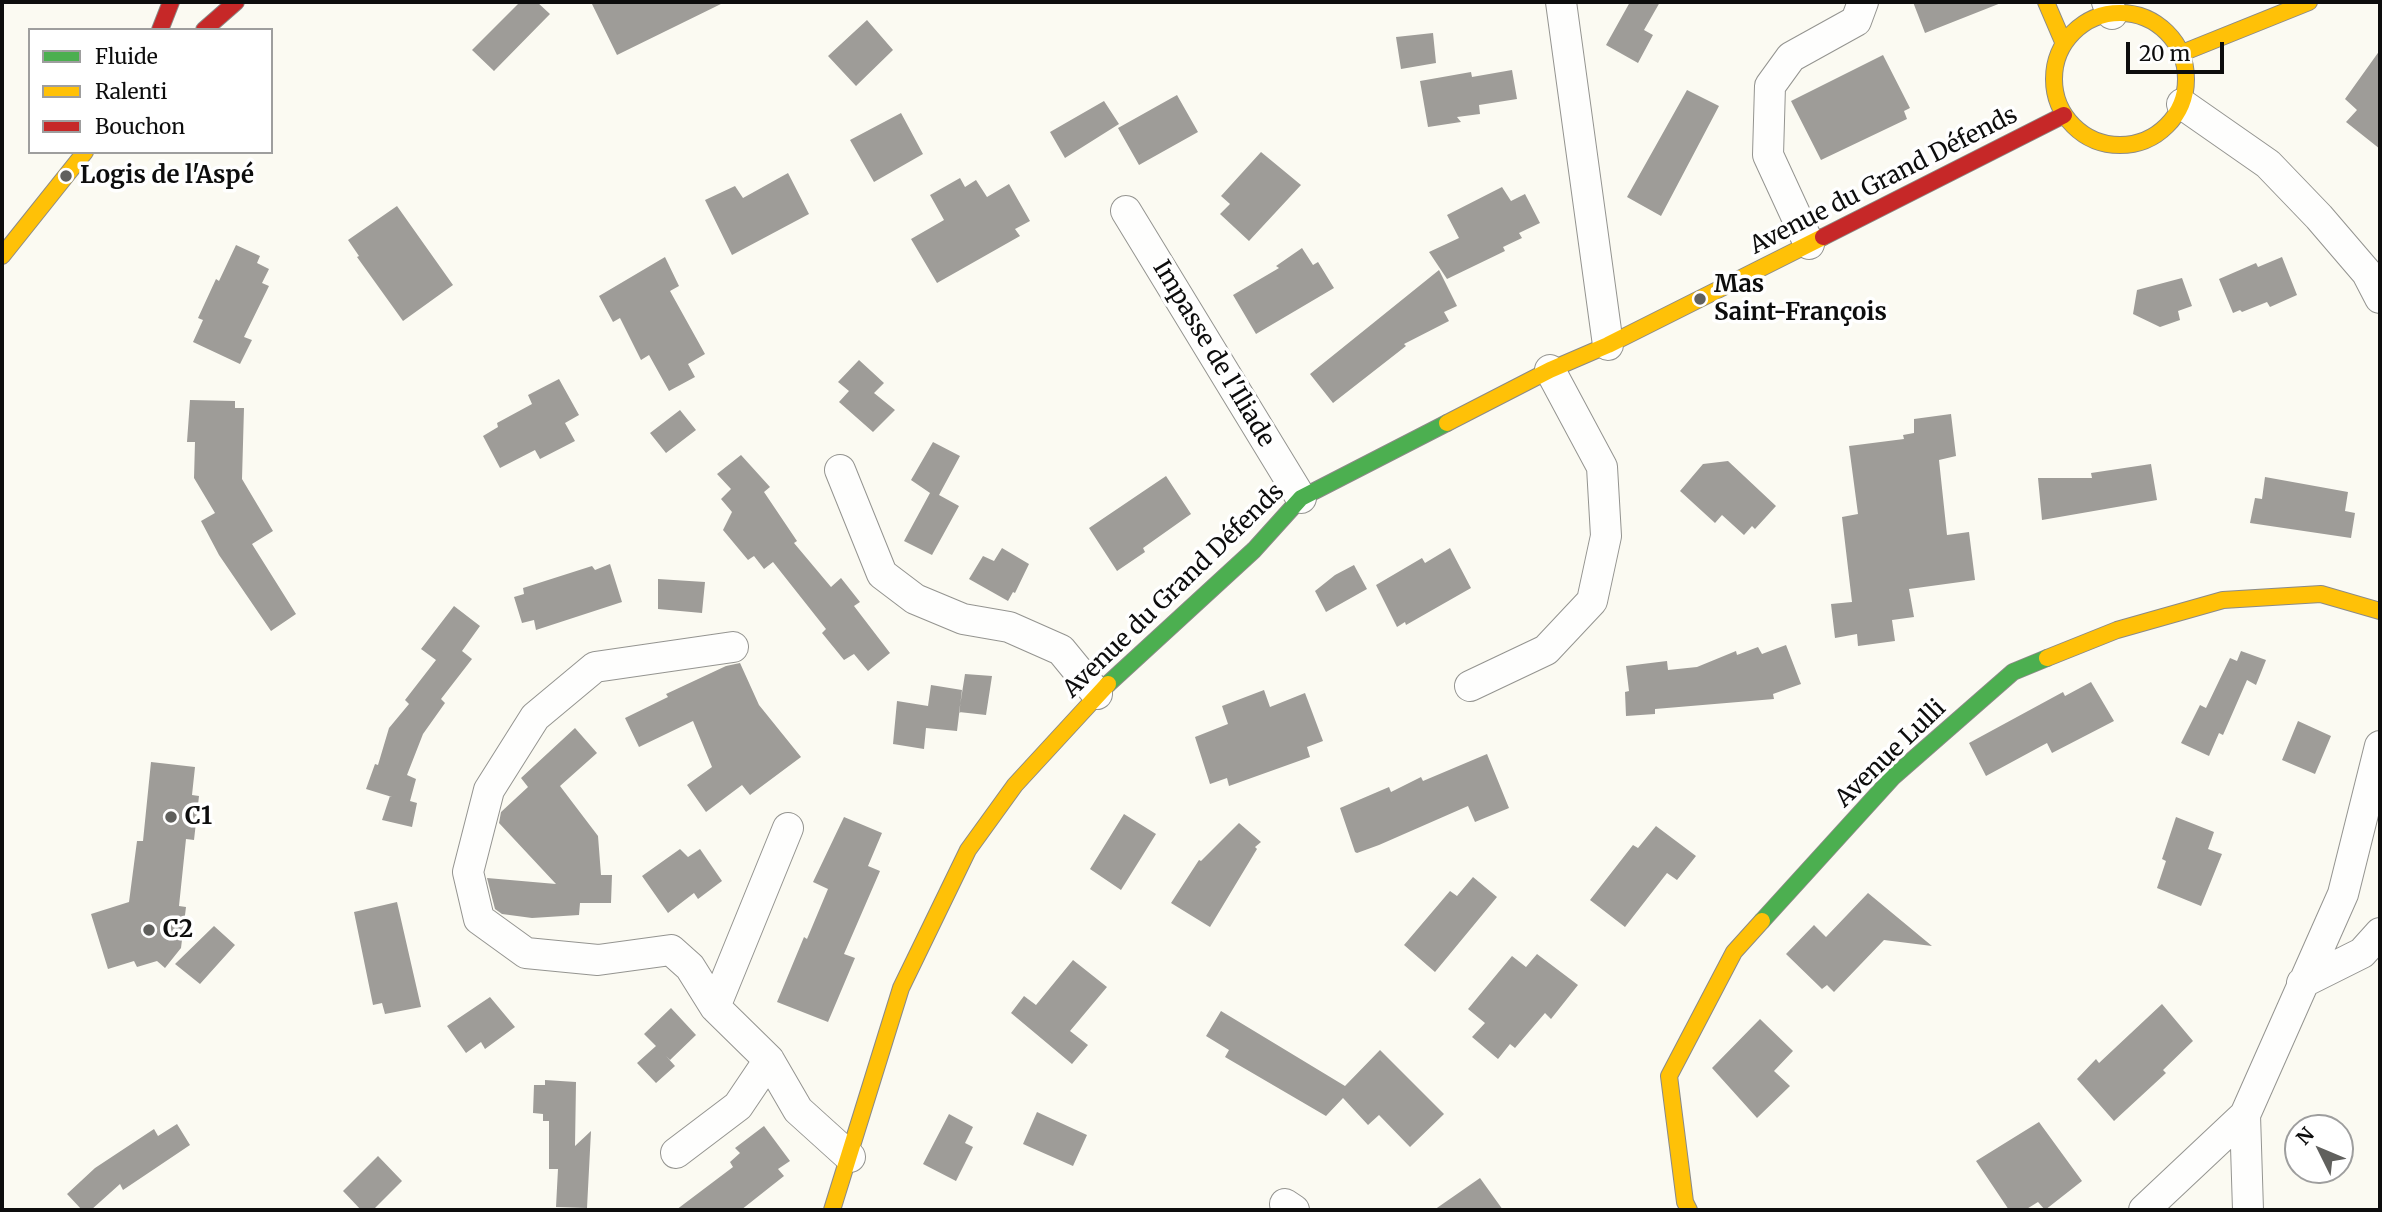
<!DOCTYPE html>
<html>
<head>
<meta charset="utf-8">
<style>
	body { margin:0 }
	#map { position:relative; width:2382px; height:1212px; overflow:hidden; background:#fbfaf2; font-family:Merriweather,serif }
	canvas { display:block }
	.frame { position:absolute; inset:0; border:4px solid #0d0d0d; pointer-events:none }
	.legend { position:absolute; left:28px; top:28px; width:245px; height:126px; box-sizing:border-box; background:#fff; border:2px solid #9e9e9e; margin:0; padding:9px 12px; list-style:none; font-size:21px; color:#0d0d0d }
	.legend li { display:flex; align-items:center; gap:14px; height:35px }
	.legend b { width:35px; border:2px solid #9e9e9e }
	.north { position:absolute; left:2284px; top:1114px; width:70px; height:70px; box-sizing:border-box; background:#fff; border:2px solid #9e9e9e; border-radius:50%; rotate:313deg; font-size:19px; font-weight:700; line-height:28px; text-align:center; color:#0d0d0d }
	.north::after { content:''; display:block; margin:auto; width:24px; height:32px; background:#60605d; clip-path:polygon(50% 0,100% 100%,50% 72%,0 100%) }
	.scale { position:absolute; left:2126px; top:42px; width:98px; height:32px; box-sizing:border-box; border:4px solid #0d0d0d; border-top:0; padding-left:9px; font-size:21px; line-height:24px; white-space:nowrap; color:#0d0d0d; -webkit-text-stroke:5px #fff; paint-order:stroke }
</style>
</head>
<body>
<div id="map">
<canvas width="2382" height="1212"></canvas>
<div class="frame"></div>
<ul class="legend">
<li><b style="height:9px;background:#4caf50"></b>Fluide</li>
<li><b style="height:9px;background:#ffc107"></b>Ralenti</li>
<li><b style="height:9px;background:#c62828"></b>Bouchon</li>
</ul>
<div class="north">N</div>
<div class="scale">20 m</div>
</div>
<script>
const ctx = document.querySelector('canvas').getContext('2d');
ctx.lineJoin = 'round';
function paint(path, color) { ctx.fillStyle = color; ctx.fill(path, 'evenodd'); }
const poly = rows => new Path2D(rows.map(r => 'M' + r).join(''));
function trace(path, color, width, dash) { ctx.strokeStyle = color; ctx.lineWidth = width; ctx.lineCap = dash ? 'butt' : 'round'; ctx.setLineDash(dash || []); ctx.stroke(path); }
function label(font, color, halo, rows, align = 'center') {
  ctx.font = font + ' Merriweather,serif'; ctx.lineWidth = 7; ctx.setLineDash([]); ctx.textBaseline = 'middle'; ctx.strokeStyle = halo; ctx.fillStyle = color; for (const [text, x, y, turn = 0] of rows) {
    ctx.save(); ctx.translate(x, y); ctx.rotate((+turn || 0) * Math.PI / 180); ctx.textAlign = isNaN(turn) ? turn : align; if (halo) ctx.strokeText(text, 0, 0); ctx.fillText(text, 0, 0); ctx.restore();
  }
}
paint(poly([
	[520,2,537,2,550,14,494,71,472,50],
	[591,2,725,2,617,55],
	[1630,2,1660,2,1644,30,1653,35,1638,63,1606,45],
	[1913,2,2000,2,2001,3,1925,33],
	[867,20,893,50,856,86,828,56],
	[1433,33,1436,63,1401,69,1396,37],
	[2380,50,2380,149,2346,122,2357,110,2345,99],
	[1883,55,1910,108,1904,111,1907,119,1821,160,1791,101],
	[1512,70,1517,99,1479,105,1480,114,1457,117,1461,122,1428,127,1420,81,1471,72,1472,77],
	[1687,90,1719,106,1661,216,1627,197],
	[1177,95,1198,132,1139,165,1118,128],
	[1104,101,1119,124,1065,158,1050,132],
	[901,113,923,154,874,182,850,140],
	[1261,152,1301,185,1249,241,1220,214,1230,204,1221,196],
	[788,173,809,214,732,255,705,200,735,186,743,198],
	[960,178,965,187,976,180,987,197,1009,184,1030,221,1015,229,1020,236,937,283,911,239,944,220,930,195],
	[1502,187,1511,201,1525,194,1540,223,1519,233,1522,238,1503,247,1505,251,1447,279,1429,252,1459,238,1447,215],
	[397,206,453,285,403,321,357,257,359,256,348,240],
	[236,245,260,256,257,263,269,269,262,283,269,286,244,337,252,340,240,364,193,342,203,320,198,318,216,279,219,281],
	[1302,248,1313,265,1318,262,1334,288,1256,334,1233,295,1279,268,1276,266],
	[665,257,679,286,670,291,705,354,688,364,695,377,669,391,649,355,641,360,620,318,613,322,599,296],
	[2282,257,2297,295,2270,307,2267,302,2242,312,2240,310,2233,313,2219,279,2256,263,2258,267],
	[1439,270,1457,306,1444,312,1449,321,1404,344,1406,346,1333,403,1310,374],
	[2182,278,2192,306,2178,311,2180,320,2160,327,2133,314,2137,290],
	[859,360,884,383,874,393,895,410,873,432,839,402,849,391,838,382],
	[559,379,579,415,565,423,575,441,540,459,535,450,500,468,483,436,498,427,497,423,532,404,528,395],
	[190,400,235,401,235,408,244,408,242,479,273,531,252,544,296,614,271,631,219,555,201,521,215,513,194,478,195,442,187,442],
	[680,410,696,430,666,453,650,433],
	[1951,414,1956,456,1939,460,1947,535,1969,532,1975,580,1909,589,1914,617,1892,620,1895,641,1858,646,1857,634,1835,638,1831,604,1852,602,1842,517,1858,514,1849,446,1904,439,1903,435,1914,433,1914,419],
	[933,442,960,456,939,495,959,506,932,555,904,541,930,493,911,480],
	[741,455,770,487,764,492,797,541,794,543,831,587,841,578,860,602,854,606,890,653,868,671,854,654,844,660,822,633,826,629,773,562,764,569,754,556,748,560,723,530,732,512,721,499,731,489,717,474],
	[1728,461,1776,506,1755,529,1752,526,1744,535,1722,515,1715,523,1680,491,1703,464],
	[2151,464,2157,500,2042,520,2038,478,2092,478,2091,473],
	[1166,476,1191,514,1143,548,1145,552,1117,571,1089,528],
	[2265,477,2348,492,2345,511,2355,513,2351,538,2250,523,2255,498,2262,499],
	[1002,548,1029,564,1015,593,1013,592,1008,601,969,579,983,556,994,561],
	[1450,548,1471,588,1406,625,1405,622,1397,627,1376,585,1422,558,1425,563],
	[610,564,622,602,536,630,534,620,522,623,514,597,524,594,523,588,592,566,595,570],
	[1354,565,1367,589,1326,612,1315,591,1335,575],
	[658,579,705,582,702,613,658,609],
	[454,606,480,626,462,651,472,659,441,699,445,703,423,734,407,775,416,779,410,801,417,803,412,827,382,820,390,796,392,797,366,789,375,764,378,765,389,728,409,704,405,700,436,660,421,649],
	[1786,645,1801,684,1773,694,1774,699,1655,709,1655,714,1626,716,1625,692,1629,691,1626,666,1667,661,1668,670,1697,667,1736,651,1737,655,1758,647,1762,654],
	[2241,651,2266,660,2256,685,2247,680,2223,735,2219,733,2209,756,2181,743,2200,705,2206,708,2230,658,2237,661],
	[740,663,759,705,801,757,750,795,742,785,706,812,687,785,712,767,693,721,639,747,625,718,668,697,666,694,726,666],
	[965,674,992,676,986,715,959,712],
	[2091,682,2114,721,2052,753,2047,743,1986,776,1969,743,2063,692,2065,696],
	[931,685,962,690,957,731,926,728,924,749,893,744,897,701,928,706],
	[1264,690,1270,707,1305,693,1323,741,1307,747,1310,757,1229,786,1227,778,1210,784,1195,737,1228,724,1222,706],
	[2298,721,2331,736,2315,774,2282,760],
	[575,728,597,753,560,786,598,836,601,875,612,875,611,903,580,903,579,915,532,918,502,914,495,909,487,878,556,884,499,823,501,812,528,787,521,778],
	[1487,754,1509,808,1475,822,1468,806,1379,845,1357,853,1355,852,1340,808,1389,787,1391,792,1421,777,1423,781],
	[151,762,195,767,192,795,199,796,194,840,186,839,179,906,186,907,181,948,165,968,157,961,137,967,134,961,108,969,91,914,129,902,137,841,143,841],
	[1124,814,1156,834,1121,890,1090,869],
	[844,817,882,833,868,866,880,871,844,954,855,958,828,1022,777,1002,804,937,807,939,828,889,813,882],
	[2176,817,2214,832,2208,849,2222,854,2201,906,2157,888,2166,861,2162,859],
	[1239,823,1261,842,1255,847,1257,849,1210,927,1171,903,1199,860,1201,861],
	[1656,826,1696,856,1677,880,1667,873,1625,927,1590,900,1633,845,1638,848],
	[680,849,688,857,700,849,722,881,698,899,694,893,668,913,642,876],
	[1473,877,1497,897,1435,972,1404,945,1450,891,1457,896],
	[1868,893,1932,946,1884,940,1834,992,1827,985,1822,989,1786,954,1814,925,1826,937],
	[397,902,421,1007,385,1014,382,1003,373,1005,354,912],
	[214,926,235,945,200,984,175,964],
	[1537,954,1578,985,1551,1019,1545,1013,1515,1048,1510,1044,1498,1059,1472,1037,1485,1023,1468,1009,1512,956,1526,967],
	[1073,960,1107,987,1070,1031,1088,1045,1072,1064,1011,1013,1024,996,1036,1005],
	[490,997,515,1027,485,1049,481,1042,466,1053,447,1026],
	[2162,1004,2193,1041,2163,1070,2166,1073,2114,1121,2077,1079,2096,1059,2099,1063],
	[671,1008,696,1035,670,1060,666,1056,675,1066,656,1083,637,1063,656,1046,644,1034],
	[1221,1011,1345,1086,1380,1050,1444,1114,1410,1147,1379,1115,1368,1125,1343,1098,1326,1116,1225,1057,1229,1050,1206,1036],
	[1760,1019,1793,1051,1774,1071,1790,1086,1757,1118,1712,1068],
	[545,1080,576,1082,575,1146,591,1131,587,1208,556,1207,558,1169,549,1169,549,1121,543,1121,543,1114,533,1113,534,1085,545,1085],
	[1037,1112,1087,1135,1073,1166,1023,1144],
	[949,1114,973,1127,965,1143,973,1147,956,1181,923,1164],
	[2039,1122,2082,1181,2045,1210,2038,1202,2025,1210,2009,1210,1976,1161],
	[177,1124,190,1145,123,1190,120,1184,91,1210,82,1210,67,1194,95,1168,154,1129,158,1136],
	[764,1126,790,1161,778,1169,784,1176,741,1210,676,1210,733,1167,730,1162,740,1153,735,1148],
	[378,1156,402,1181,373,1210,361,1210,343,1191],
	[1480,1178,1503,1210,1434,1210]
]), '#9e9c98');
const street = poly([
	[1561,2,1608,345],
	[2107,2,2112,14],
	[2182,104,2268,164,2319,217,2367,273,2380,298],
	[1126,211,1301,498],
	[1809,244,1768,155,1770,86,1791,57,1856,21,1863,2],
	[840,470,882,574,915,599,963,619,1009,627,1061,650,1097,694],
	[733,647,595,667,535,717,489,790,468,872,479,919,526,953,598,960,671,950,690,967,715,1007,769,1060,798,1110,850,1157],
	[1470,686,1546,650,1592,601,1606,536,1602,467,1550,370],
	[2302,983,2362,953,2380,933],
	[715,1007,788,828],
	[676,1153,738,1106,769,1060],
	[1285,1204,1294,1210],
	[2144,1210,2245,1115],
	[2248,1210,2245,1115,2343,894,2380,746]
]);
const fast = poly([
	[1108,684,1254,550,1301,498,1447,423],
	[1762,921,1893,777,2013,672,2047,658]
]);
const slow = poly([
	[2046,2,2064,44],
	'2054 79a66 66 0 1 1 132 0a66 66 0 1 1-132 0Z',
	[2182,53,2309,2],
	[2,256,85,152],
	[1447,423,1550,370,1608,345,1823,237],
	[2047,658,2117,630,2223,600,2321,594,2380,611],
	[832,1210,901,988,968,850,1015,785,1108,684],
	[1689,1210,1685,1202,1669,1076,1734,952,1762,921]
]);
const jam = poly([
	[160,30,171,2],
	[204,30,236,2],
	[1823,237,2064,115]
]);
trace(street, '#949490', 32);
trace(fast, '#8b8a87', 18);
trace(slow, '#8b8a87', 18);
trace(jam, '#8b8a87', 18);
trace(street, '#fefefd', 30);
trace(fast, '#4caf50', 16);
trace(slow, '#ffc107', 16);
trace(jam, '#c62828', 16);
for (const [x, y, r, color] of [
	[66,176,7,"#60605d"],
	[1700,299,7,"#60605d"],
	[171,817,7,"#60605d"],
	[149,930,7,"#60605d"]
]) { const dot = new Path2D(); dot.arc(x, y, r, 0, 2 * Math.PI); ctx.fillStyle = color; ctx.fill(dot); trace(dot, '#fff', 2.5); }
label('bold 24px', '#0d0d0d', '#fff', [
	["Logis de l'Aspé",80,176],
	["Mas",1714,285],
	["Saint-François",1714,313],
	["C1",185,817],
	["C2",163,930]
], 'left');
label('24px', '#0d0d0d', '#fff', [
	["Avenue du Grand Défends",1884,181,-27],
	["Impasse de l'Iliade",1213,354,59],
	["Avenue du Grand Défends",1174,591,-44],
	["Avenue Lulli",1891,754,-44]
]);
</script>
</body>
</html>
